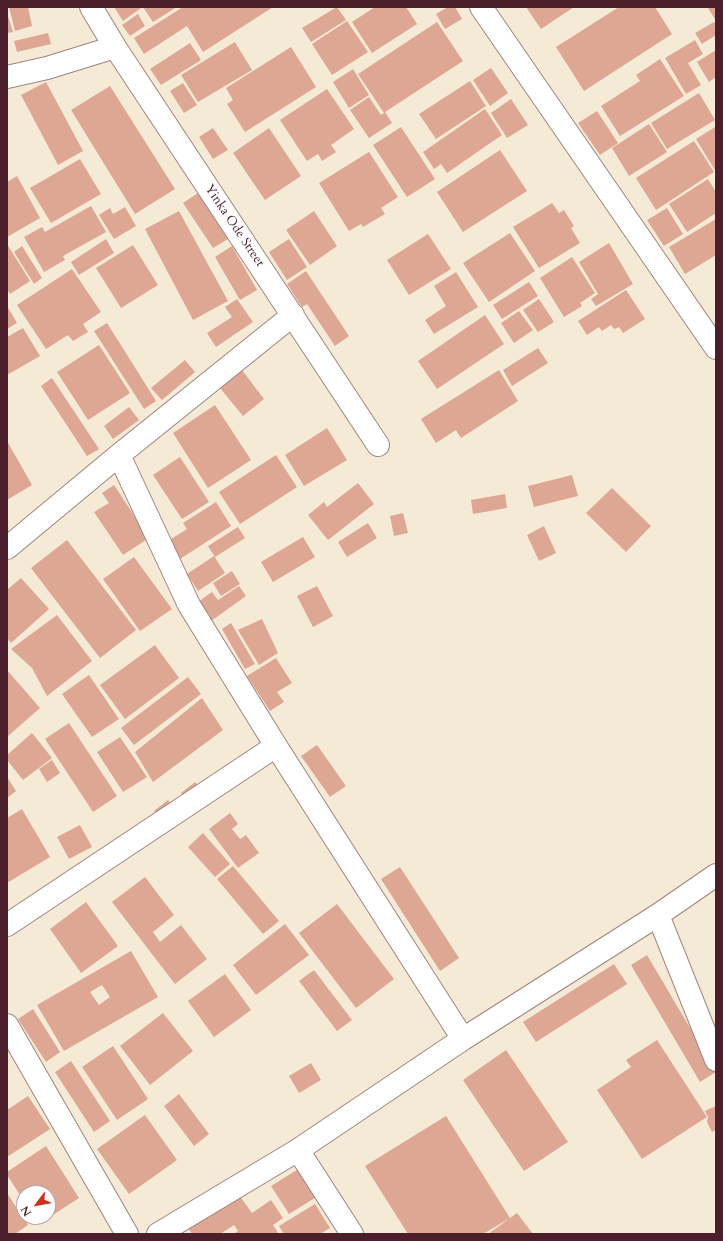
<!DOCTYPE html>
<html>
<head>
<meta charset="utf-8">
<style>
	body { margin:0 }
	#map { position:relative; width:723px; height:1241px; overflow:hidden; background:#f5ead5; font-family:Cardo,serif }
	canvas { display:block }
	.frame { position:absolute; inset:0; border:8px solid #4a1f2b; pointer-events:none }
	.north { position:absolute; left:16px; top:1185px; width:40px; height:40px; box-sizing:border-box; background:#fff; border:1px solid #b7a5aa; border-radius:50%; rotate:238deg; font-size:11px; font-weight:700; line-height:16px; text-align:center; color:#4a1f2b }
	.north::after { content:''; display:block; margin:auto; width:14px; height:18px; background:#c8321e; clip-path:polygon(50% 0,100% 100%,50% 72%,0 100%) }
</style>
</head>
<body>
<div id="map">
<canvas width="723" height="1241"></canvas>
<div class="frame"></div>
<div class="north">N</div>
</div>
<script>
const ctx = document.querySelector('canvas').getContext('2d');
ctx.lineJoin = 'round';
function paint(path, color) { ctx.fillStyle = color; ctx.fill(path, 'evenodd'); }
const poly = rows => new Path2D(rows.map(r => 'M' + r).join(''));
function trace(path, color, width, dash) { ctx.strokeStyle = color; ctx.lineWidth = width; ctx.lineCap = dash ? 'butt' : 'round'; ctx.setLineDash(dash || []); ctx.stroke(path); }
function label(font, color, halo, rows, align = 'center') {
  ctx.font = font + ' Cardo,serif'; ctx.lineWidth = 3; ctx.setLineDash([]); ctx.textBaseline = 'middle'; ctx.strokeStyle = halo; ctx.fillStyle = color; for (const [text, x, y, turn = 0] of rows) {
    ctx.save(); ctx.translate(x, y); ctx.rotate((+turn || 0) * Math.PI / 180); ctx.textAlign = isNaN(turn) ? turn : align; if (halo) ctx.strokeText(text, 0, 0); ctx.fillText(text, 0, 0); ctx.restore();
  }
}
paint(poly([
	[9,7,28,7,32,26,15,31],
	[114,7,141,7,141,8,123,21],
	[143,7,177,7,153,22],
	[183,7,273,7,203,52,187,26,144,54,134,38],
	[337,7,346,20,311,42,302,28],
	[375,7,406,7,417,24,372,53,352,22],
	[448,7,455,7,462,19,445,29,436,14],
	[526,7,574,7,541,29],
	[619,7,655,7,672,34,584,91,556,47],
	[710,7,716,7,716,21,708,8],
	[7,13,13,32,7,33],
	[138,14,145,26,130,36,122,25],
	[347,21,368,52,332,75,312,44],
	[437,22,463,61,385,112,392,123,369,138,350,110,369,97,381,115,384,113,358,74],
	[714,22,716,26,716,35,702,44,695,33],
	[48,33,51,44,17,52,14,41],
	[695,40,703,54,688,63,701,85,686,94,665,58],
	[235,42,252,70,198,102,181,75],
	[190,43,201,60,161,85,150,69],
	[291,47,316,87,245,132,227,104,233,100,226,88],
	[716,50,716,77,709,82,697,62],
	[660,59,684,96,620,136,601,106,640,81,636,75],
	[491,68,508,93,490,106,473,80],
	[353,69,369,95,349,108,333,82],
	[470,81,486,106,436,139,419,114],
	[46,82,83,151,58,165,21,95],
	[183,83,197,105,184,113,170,91],
	[110,86,175,189,135,214,71,110],
	[327,89,354,129,331,145,336,152,322,161,318,154,307,161,280,120],
	[699,93,715,120,667,149,651,123],
	[511,99,528,125,507,138,491,113],
	[485,109,502,135,447,173,441,164,434,169,423,152],
	[597,111,618,143,600,155,578,123],
	[649,124,667,152,629,176,612,148],
	[401,127,435,179,407,197,373,145],
	[715,127,716,128,716,172,696,139],
	[213,128,228,150,213,159,199,137],
	[269,128,301,176,265,200,233,153],
	[694,141,714,172,656,210,636,178],
	[500,150,527,191,463,232,437,192],
	[369,152,398,197,381,208,385,214,363,227,361,224,349,231,319,183],
	[80,159,101,194,51,223,30,188],
	[17,176,40,218,7,237,7,182],
	[708,179,716,192,716,213,687,232,669,204],
	[198,193,228,239,213,248,183,203],
	[552,203,559,213,564,210,574,226,571,228,580,243,539,268,513,227],
	[91,206,106,232,63,256,65,260,44,272,24,237,42,227,45,232],
	[125,207,136,226,114,239,99,215,110,208,113,214],
	[667,208,683,234,664,246,647,220],
	[179,211,228,301,193,320,145,229],
	[314,211,337,246,310,265,286,230],
	[716,219,716,255,685,274,669,247],
	[510,233,535,271,489,302,463,263],
	[428,234,451,269,409,295,387,260],
	[106,239,114,253,79,275,71,262],
	[289,239,307,267,287,280,269,252],
	[609,243,633,284,596,306,591,299,598,294,579,262],
	[7,244,30,281,10,294,7,289],
	[133,245,158,285,121,308,96,268],
	[22,246,42,278,34,284,14,252],
	[232,246,257,290,240,300,215,257],
	[572,257,595,293,580,303,582,306,564,317,540,278],
	[72,269,101,312,83,324,88,332,73,341,68,335,46,349,17,305],
	[306,271,349,336,335,346,307,304,302,307,287,284],
	[456,272,478,307,434,334,425,320,446,306,434,286],
	[529,282,538,296,502,319,493,305],
	[626,290,645,319,623,333,619,327,614,329,611,325,602,331,599,327,587,335,578,321],
	[237,299,253,322,216,347,207,333,232,317,225,307],
	[539,299,554,322,538,332,523,310],
	[7,306,17,323,7,329],
	[519,311,533,330,514,343,501,323],
	[485,315,504,344,437,389,418,361],
	[107,323,156,401,144,409,94,331],
	[23,328,40,356,7,375,7,337],
	[99,345,130,393,88,420,57,372],
	[538,348,548,363,512,386,503,370],
	[185,360,195,372,162,400,151,388],
	[242,370,264,399,243,416,220,388],
	[499,370,518,401,461,438,456,430,436,443,421,419],
	[52,378,99,449,87,456,41,386],
	[215,405,251,460,208,488,173,433],
	[129,407,139,420,113,439,104,426],
	[327,428,347,460,304,486,285,455],
	[7,441,32,485,7,500],
	[276,455,297,487,240,524,219,492],
	[180,457,209,502,182,519,153,475],
	[572,475,578,496,534,507,528,486],
	[358,483,374,504,328,540,308,515,324,502,327,507],
	[114,485,149,538,123,555,94,512,109,503,102,493],
	[612,488,651,526,626,552,586,513],
	[505,494,507,508,473,514,471,500],
	[216,502,231,526,180,559,168,541,187,529,183,523],
	[403,513,408,533,394,536,390,516],
	[368,523,377,538,347,557,338,542],
	[544,526,556,553,539,561,527,535],
	[238,527,245,538,215,557,208,546],
	[303,537,315,557,273,582,261,562],
	[67,540,136,630,100,658,31,568],
	[214,556,225,573,198,591,187,574],
	[134,557,172,609,140,631,103,579],
	[232,571,240,584,221,596,213,583],
	[21,578,49,609,11,643,7,638,7,590],
	[239,586,246,596,211,621,198,602,212,592,218,600],
	[317,586,333,616,313,627,297,596],
	[57,615,92,661,47,696,32,668,11,649],
	[262,619,278,653,259,665,238,630],
	[231,623,255,664,245,669,222,629],
	[155,645,179,678,125,719,100,685],
	[276,658,292,683,277,692,284,702,270,711,247,676],
	[7,670,40,708,7,737],
	[89,675,119,719,92,737,62,694],
	[188,677,201,694,134,745,121,728],
	[202,698,223,730,153,782,135,752],
	[69,723,117,796,93,812,45,739],
	[32,733,52,758,23,780,7,760,7,755],
	[120,737,147,777,123,792,97,752],
	[317,745,346,786,330,797,301,756],
	[52,760,60,773,47,782,39,769],
	[7,777,16,791,7,798],
	[195,782,200,788,186,799,181,793],
	[168,800,172,806,158,817,154,811],
	[22,809,50,857,7,883,7,818],
	[230,813,238,824,232,829,240,839,246,835,259,853,238,868,209,829],
	[80,825,92,847,69,859,57,837],
	[203,833,230,864,215,877,188,847],
	[233,866,279,921,263,934,217,879],
	[400,867,459,958,440,971,381,879],
	[145,877,174,915,153,932,160,942,181,925,207,959,175,984,112,902],
	[86,902,118,946,81,973,50,929],
	[337,904,394,979,356,1008,299,933],
	[285,924,309,955,256,995,233,965],
	[131,951,158,997,64,1051,37,1005],
	[102,985,110,997,99,1005,90,992],
	[647,955,716,1072,700,1082,631,965],
	[614,964,627,984,536,1042,523,1022],
	[314,970,352,1020,337,1031,299,981],
	[225,974,251,1010,214,1037,188,1001],
	[33,1009,60,1052,46,1062,18,1019],
	[163,1013,193,1051,150,1085,120,1046],
	[657,1040,707,1117,642,1159,597,1090,631,1067,626,1060],
	[113,1046,148,1099,117,1120,82,1067],
	[506,1050,568,1142,524,1171,463,1080],
	[71,1061,110,1121,94,1132,55,1072],
	[311,1063,321,1080,299,1093,289,1076],
	[179,1094,209,1134,194,1146,164,1106],
	[28,1096,50,1129,7,1157,7,1110],
	[716,1106,716,1130,712,1132,707,1122,708,1117,705,1111],
	[145,1115,177,1160,129,1194,97,1149],
	[446,1116,510,1218,483,1234,408,1234,365,1166],
	[46,1146,79,1198,39,1224,34,1217,48,1217,48,1193,24,1193,24,1201,7,1175,7,1172],
	[300,1168,318,1196,289,1214,271,1186],
	[7,1193,28,1225,15,1234,7,1234],
	[239,1195,252,1213,271,1200,283,1218,273,1225,279,1234,234,1234,238,1231,234,1225,220,1234,192,1234,188,1228],
	[315,1204,330,1228,320,1234,284,1234,279,1226],
	[517,1213,533,1234,488,1234,510,1218]
]), '#dda794');
const minor = poly([
	[91,7,115,47,378,445],
	[481,7,716,348],
	[7,77,47,68,115,47],
	[119,455,189,605,276,746,463,1039],
	[7,548,119,455,293,315],
	[658,915,716,1060],
	[7,925,276,746],
	[7,1025,127,1234],
	[298,1150,352,1234],
	[158,1234,298,1150,463,1039,658,915,716,875]
]);
trace(minor, '#a08480', 24);
trace(minor, '#fff', 22);
label('13px', '#4a1f2b', '#fff', [
	["Yinka Ode Street",234,226,56]
]);
</script>
</body>
</html>
